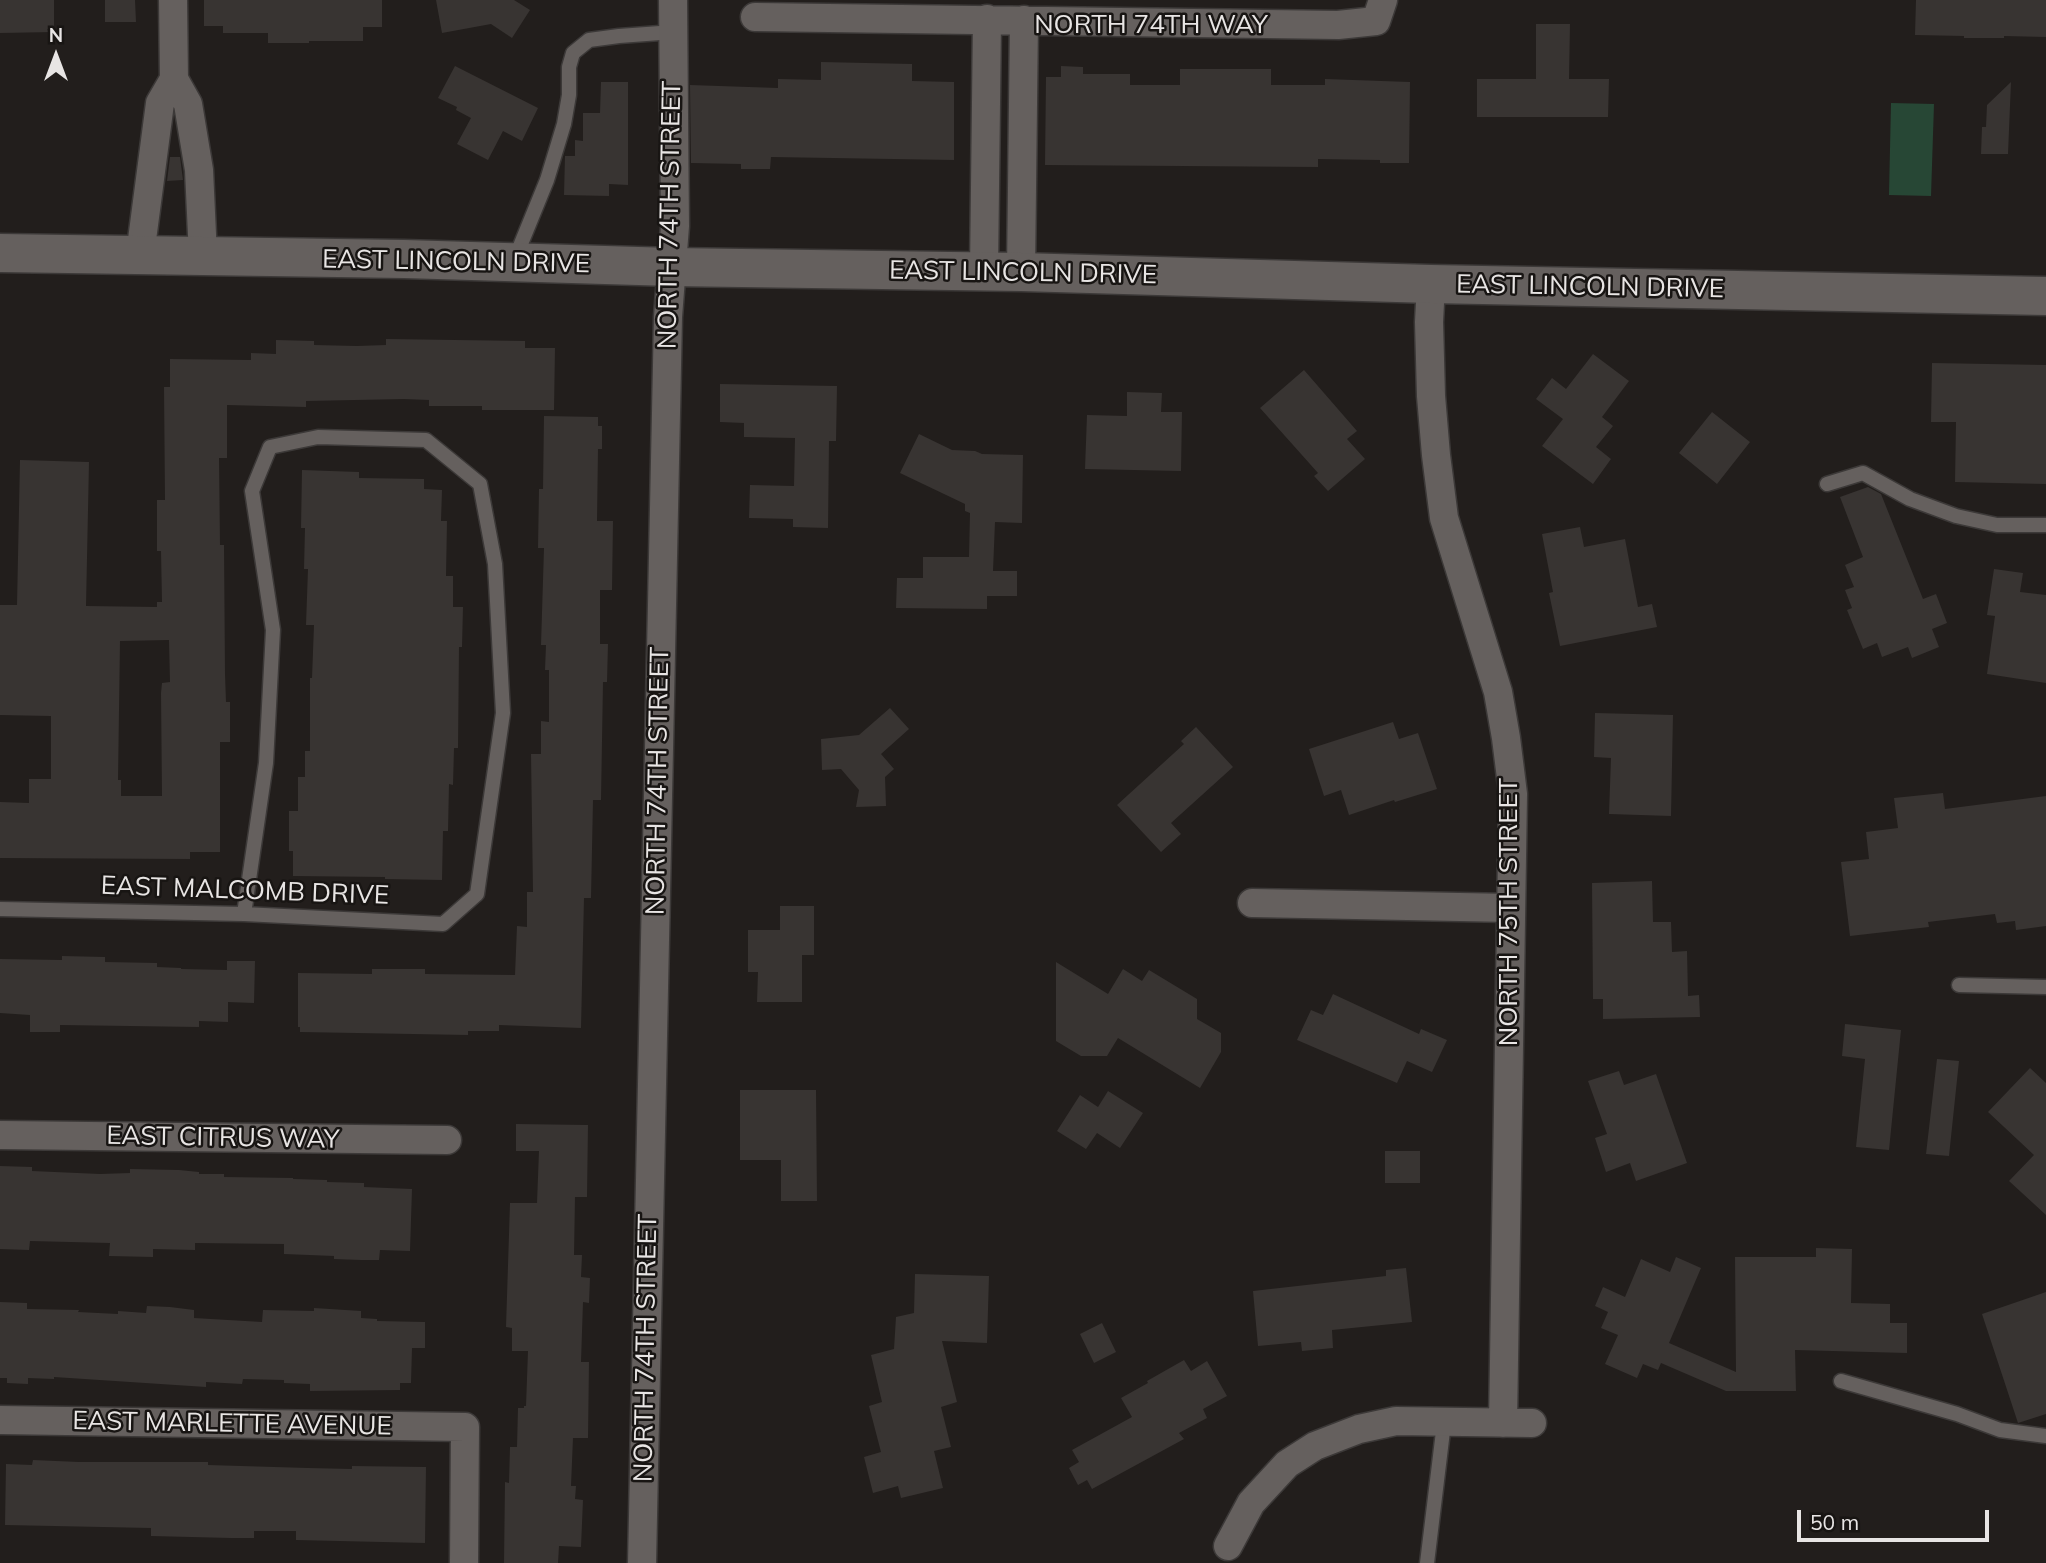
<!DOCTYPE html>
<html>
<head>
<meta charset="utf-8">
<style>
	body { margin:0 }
	#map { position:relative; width:2046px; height:1563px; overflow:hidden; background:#221e1c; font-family:Mulish,sans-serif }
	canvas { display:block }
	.north { position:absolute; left:21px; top:21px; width:70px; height:70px; -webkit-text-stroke:5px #181513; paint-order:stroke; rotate:0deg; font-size:19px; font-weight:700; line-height:28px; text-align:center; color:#e8e5e4 }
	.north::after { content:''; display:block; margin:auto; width:24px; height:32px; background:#e8e5e4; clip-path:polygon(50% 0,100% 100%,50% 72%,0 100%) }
	.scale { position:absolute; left:1797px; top:1510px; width:192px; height:32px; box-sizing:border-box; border:4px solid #e8e5e4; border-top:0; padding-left:9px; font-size:21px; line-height:24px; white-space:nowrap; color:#e8e5e4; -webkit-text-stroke:5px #181513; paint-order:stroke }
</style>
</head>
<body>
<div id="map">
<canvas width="2046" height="1563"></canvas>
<div class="north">N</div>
<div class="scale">50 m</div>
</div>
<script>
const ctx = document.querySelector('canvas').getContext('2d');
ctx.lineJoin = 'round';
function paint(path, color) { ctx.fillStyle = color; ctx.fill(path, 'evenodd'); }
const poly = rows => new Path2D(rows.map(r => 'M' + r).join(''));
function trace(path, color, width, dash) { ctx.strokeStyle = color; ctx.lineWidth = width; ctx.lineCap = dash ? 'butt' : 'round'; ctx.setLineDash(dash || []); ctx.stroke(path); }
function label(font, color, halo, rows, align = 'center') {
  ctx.font = font + ' Mulish,sans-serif'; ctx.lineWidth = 5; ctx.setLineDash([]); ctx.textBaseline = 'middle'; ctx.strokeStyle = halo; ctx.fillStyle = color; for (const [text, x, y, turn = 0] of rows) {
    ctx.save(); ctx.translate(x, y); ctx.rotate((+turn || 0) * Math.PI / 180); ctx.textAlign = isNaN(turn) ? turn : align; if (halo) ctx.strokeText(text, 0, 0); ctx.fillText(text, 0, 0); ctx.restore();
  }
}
paint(poly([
	[1891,103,1934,104,1931,196,1889,195]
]), '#274735');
paint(poly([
	[0,0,54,0,54,32,0,33],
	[105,0,135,0,136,22,105,22],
	[204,0,382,0,382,27,363,27,363,41,309,41,309,43,268,43,268,33,223,33,223,26,204,26],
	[436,0,514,0,530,10,512,38,491,24,442,33],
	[1916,0,2046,0,2046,37,2004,36,2004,38,1964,38,1964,36,1915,35],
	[1536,24,1570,24,1569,79,1609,79,1608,117,1477,117,1477,79,1536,79],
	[821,62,912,64,912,81,954,82,954,160,771,157,770,169,741,169,741,164,691,163,690,85,778,88,778,79,821,80],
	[455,66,538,108,522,141,503,131,488,160,457,144,471,118,456,110,457,107,438,98],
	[1061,66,1083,67,1083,74,1130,74,1130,85,1180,85,1180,69,1271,69,1271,85,1325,85,1325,79,1410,82,1409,163,1380,163,1380,160,1318,159,1318,167,1045,165,1046,77,1061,77],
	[601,82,628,82,628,185,609,184,609,196,564,195,565,156,575,156,575,140,583,141,583,113,600,113],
	[2011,82,2008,154,1981,154,1982,127,1986,127,1987,105],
	[170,157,180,157,183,180,167,181],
	[386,339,525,341,525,348,555,348,554,410,482,410,482,406,429,406,429,400,404,399,306,401,306,407,227,405,227,458,219,458,220,545,224,545,225,674,226,702,230,702,230,742,220,742,220,852,190,852,190,859,0,858,0,802,29,803,29,779,51,779,51,716,0,715,0,605,17,605,20,460,89,462,86,606,157,607,157,602,162,602,161,551,157,551,157,500,165,500,164,387,170,387,170,359,251,360,251,353,276,354,276,340,314,341,314,345,357,346,386,345],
	[169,640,170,682,162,683,161,693,162,796,121,796,121,780,118,780,120,641],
	[1593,354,1629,381,1602,417,1613,426,1596,447,1611,459,1593,484,1542,446,1563,419,1536,399,1552,378,1566,389],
	[1932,363,2046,365,2046,484,1955,482,1956,422,1931,422],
	[1304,370,1357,431,1347,439,1365,459,1328,491,1314,476,1318,473,1260,408],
	[720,384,837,386,836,441,829,441,828,528,793,527,793,519,749,518,750,485,794,486,795,438,744,437,744,423,720,422],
	[1127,392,1162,393,1161,412,1182,412,1181,471,1085,469,1087,415,1127,416],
	[1712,412,1750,442,1717,484,1679,453],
	[544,416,598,417,598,426,602,426,602,449,598,449,597,521,613,521,612,590,600,590,600,644,608,644,607,682,603,682,601,800,593,800,591,898,584,898,581,1028,499,1025,499,1031,468,1031,468,1035,300,1032,300,1027,298,1027,298,973,372,974,372,969,425,969,425,974,515,975,517,926,527,927,527,892,533,892,531,754,541,754,541,721,549,722,549,670,545,670,546,645,541,645,544,548,538,548,539,489,543,489],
	[919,434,952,450,975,451,982,454,1023,455,1022,523,995,522,993,571,1017,571,1017,596,987,596,987,609,896,608,897,578,923,578,923,557,969,557,970,513,965,511,965,504,900,473],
	[302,470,359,472,359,478,424,479,424,489,442,490,441,521,447,521,446,576,453,576,453,607,463,607,462,647,459,647,458,748,454,748,453,785,449,784,448,831,443,831,442,880,385,879,385,877,293,876,293,851,289,851,289,811,298,811,298,777,305,777,305,751,310,751,310,678,312,678,314,625,306,625,308,569,304,569,305,528,301,528],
	[1868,487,1881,494,1923,599,1936,594,1947,623,1932,629,1939,647,1912,658,1908,647,1882,657,1877,643,1863,649,1847,610,1852,608,1845,590,1854,587,1845,565,1863,557,1840,497],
	[1580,527,1584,547,1625,539,1638,607,1652,604,1657,627,1560,646,1549,593,1553,592,1542,534],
	[1994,569,2023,573,2020,592,2046,595,2046,683,1987,674,1995,616,1987,615],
	[890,708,909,729,881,754,894,769,885,777,886,806,856,807,859,790,841,769,822,770,821,739,859,735],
	[1595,713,1673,715,1671,816,1609,814,1611,758,1594,757],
	[1393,722,1399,739,1418,733,1437,789,1395,802,1394,800,1349,815,1341,790,1324,796,1309,749],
	[1196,727,1233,767,1171,823,1181,834,1161,852,1117,805,1184,744,1181,741],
	[1943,793,1945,809,2046,796,2046,926,2016,930,2015,921,1997,923,1995,914,1928,922,1929,927,1850,936,1841,862,1869,859,1866,832,1898,828,1894,798],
	[1652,881,1653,922,1671,922,1672,952,1687,951,1688,996,1699,995,1700,1017,1603,1019,1603,999,1593,999,1592,883],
	[780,906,814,906,814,955,802,955,802,1002,757,1002,758,972,748,972,748,930,780,930],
	[62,956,105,957,105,962,157,963,157,967,181,968,181,969,227,970,227,961,255,961,254,1003,228,1002,228,1022,199,1021,199,1027,60,1025,60,1032,30,1032,30,1015,0,1013,0,959,62,960],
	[1056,962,1108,994,1123,969,1142,981,1149,970,1197,999,1197,1019,1221,1033,1221,1052,1200,1088,1118,1038,1107,1056,1081,1056,1056,1041],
	[1333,994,1419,1034,1421,1029,1447,1040,1432,1072,1407,1061,1397,1083,1297,1040,1311,1010,1323,1015],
	[1845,1024,1901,1030,1889,1150,1856,1147,1865,1059,1842,1056],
	[1937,1059,1959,1061,1949,1156,1926,1154],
	[2030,1068,2046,1083,2046,1215,2009,1181,2034,1155,1988,1112],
	[1619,1071,1624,1085,1656,1074,1687,1163,1636,1181,1630,1163,1606,1172,1595,1138,1607,1134,1588,1081],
	[740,1090,816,1090,817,1201,781,1201,781,1160,740,1160],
	[1108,1091,1143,1113,1120,1148,1097,1133,1086,1149,1057,1131,1080,1095,1098,1107],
	[516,1124,588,1125,587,1197,575,1197,574,1255,582,1255,581,1277,590,1278,589,1303,583,1302,581,1362,589,1362,588,1438,573,1438,571,1486,576,1486,575,1499,583,1500,581,1547,559,1546,558,1563,504,1563,505,1482,509,1483,510,1447,517,1447,518,1408,524,1408,524,1406,526,1406,528,1351,512,1351,512,1328,506,1327,510,1203,537,1203,539,1151,516,1151],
	[1385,1151,1420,1151,1420,1183,1385,1183],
	[0,1166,32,1167,32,1171,100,1174,130,1173,130,1169,179,1170,199,1172,199,1174,224,1174,224,1177,293,1178,293,1179,327,1180,327,1182,364,1183,364,1187,412,1189,410,1251,380,1250,379,1260,361,1260,334,1259,334,1256,284,1254,284,1244,195,1243,195,1250,153,1249,153,1257,109,1256,110,1243,30,1241,29,1250,0,1249],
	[1816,1248,1852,1249,1851,1303,1890,1304,1890,1323,1907,1323,1907,1353,1795,1350,1796,1391,1726,1391,1661,1363,1658,1370,1643,1364,1637,1378,1605,1364,1618,1335,1601,1328,1608,1312,1595,1306,1603,1287,1625,1297,1641,1259,1670,1272,1676,1257,1701,1268,1669,1343,1736,1372,1735,1257,1816,1257],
	[1406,1268,1412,1322,1332,1330,1333,1348,1302,1351,1301,1342,1258,1346,1253,1291,1386,1276,1386,1270],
	[915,1274,989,1276,987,1343,942,1341,957,1402,941,1407,951,1447,934,1451,943,1488,901,1498,898,1486,873,1493,864,1457,881,1452,869,1406,882,1402,871,1355,894,1349,896,1317,914,1313],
	[2046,1292,2046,1414,2018,1423,1982,1314],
	[0,1302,27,1303,27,1309,79,1310,78,1312,118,1314,118,1311,146,1313,147,1306,170,1307,194,1310,194,1318,262,1322,263,1310,314,1311,314,1308,361,1311,361,1318,377,1319,377,1321,425,1322,425,1348,412,1348,411,1383,400,1383,400,1390,310,1391,310,1384,284,1383,284,1380,243,1379,242,1384,206,1382,206,1387,54,1377,54,1379,28,1378,28,1384,7,1383,7,1378,0,1378],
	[1102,1323,1116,1352,1094,1363,1080,1334],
	[1184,1360,1191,1371,1207,1361,1227,1396,1203,1409,1207,1418,1179,1433,1184,1439,1092,1489,1087,1480,1078,1485,1069,1468,1079,1462,1072,1450,1132,1417,1121,1398,1148,1383,1147,1381],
	[33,1460,79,1462,208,1462,208,1465,308,1468,352,1469,352,1466,426,1467,425,1543,296,1540,296,1531,254,1531,254,1538,231,1538,151,1536,151,1528,5,1525,6,1464,32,1465]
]), '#383432');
const service = poly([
	[514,261,547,180,564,124,569,95,569,67,573,53,589,40,619,36,674,32],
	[1827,484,1863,473,1910,499,1956,516,1997,525,2046,525],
	[0,909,244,914,443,924,477,894,503,713,495,564,480,484,426,440,318,437,270,447,252,491,273,630,266,763,244,914],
	[1959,985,2046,987],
	[1841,1381,1957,1414,2000,1430,2046,1436],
	[1427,1563,1444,1423]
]);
const minor = poly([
	[173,0,174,79,188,104,199,170,203,256],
	[755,17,1338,25,1376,21,1383,0],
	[140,255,160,103,174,79],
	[984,271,987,19],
	[1021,272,1024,20],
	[1431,284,1429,322,1431,396,1436,455,1444,518,1498,692,1506,738,1513,794,1503,1423],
	[1252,903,1511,908],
	[0,1135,447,1140],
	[0,1420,465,1427,464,1563],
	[1228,1546,1251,1503,1287,1464,1315,1446,1359,1429,1396,1421,1532,1423],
	[642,1563,668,317,675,226,673,0]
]);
const secondary = poly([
	[0,253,404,259,672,267,1021,272,1431,284,2046,296]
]);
trace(service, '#3c3938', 17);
trace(minor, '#3c3938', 31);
trace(secondary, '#3c3938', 41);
trace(service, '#65605e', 14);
trace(minor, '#65605e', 28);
trace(secondary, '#65605e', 38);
label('26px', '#e8e5e4', '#181513', [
	["NORTH 74TH WAY",1151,25],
	["NORTH 74TH STREET",670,215,-89],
	["EAST LINCOLN DRIVE",456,262,1],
	["EAST LINCOLN DRIVE",1023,273,1],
	["EAST LINCOLN DRIVE",1590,287,1],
	["NORTH 74TH STREET",658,781,-89],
	["EAST MALCOMB DRIVE",245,891,2],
	["NORTH 75TH STREET",1509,912,-90],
	["EAST CITRUS WAY",223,1138,1],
	["NORTH 74TH STREET",646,1348,-89],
	["EAST MARLETTE AVENUE",232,1424,1]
]);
</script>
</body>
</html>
